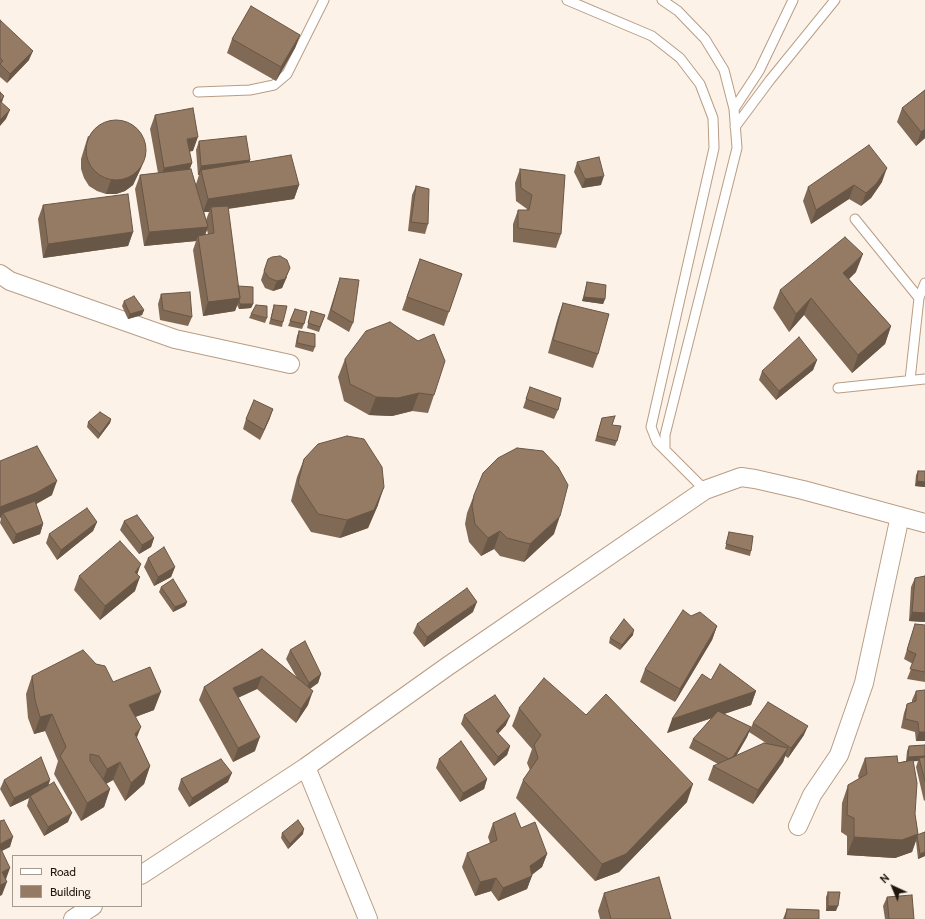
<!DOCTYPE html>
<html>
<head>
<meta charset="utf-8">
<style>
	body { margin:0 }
	#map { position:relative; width:925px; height:919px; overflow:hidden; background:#fdf2e7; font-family:Cabin,sans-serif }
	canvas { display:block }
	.legend { position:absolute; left:12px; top:855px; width:130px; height:52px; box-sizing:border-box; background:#fdf2e7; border:1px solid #a59a90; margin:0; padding:5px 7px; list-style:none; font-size:12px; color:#21170e }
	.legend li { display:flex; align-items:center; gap:8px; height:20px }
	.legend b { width:20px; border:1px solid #a59a90 }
	.north { position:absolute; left:873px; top:867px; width:40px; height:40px; -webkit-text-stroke:3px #fdf2e7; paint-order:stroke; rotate:316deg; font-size:11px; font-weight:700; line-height:16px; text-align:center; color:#21170e }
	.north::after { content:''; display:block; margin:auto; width:14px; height:18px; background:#21170e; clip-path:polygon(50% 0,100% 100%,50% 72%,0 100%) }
</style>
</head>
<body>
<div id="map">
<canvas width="925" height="919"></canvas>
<ul class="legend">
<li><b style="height:5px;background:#fff"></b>Road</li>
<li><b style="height:11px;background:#957b64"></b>Building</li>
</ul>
<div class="north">N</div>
</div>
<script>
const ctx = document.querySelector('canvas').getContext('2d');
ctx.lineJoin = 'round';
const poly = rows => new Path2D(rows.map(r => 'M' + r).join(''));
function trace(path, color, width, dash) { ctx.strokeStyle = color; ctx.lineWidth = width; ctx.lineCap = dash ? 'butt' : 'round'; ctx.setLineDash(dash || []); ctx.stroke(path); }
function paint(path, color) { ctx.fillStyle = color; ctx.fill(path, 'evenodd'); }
const service = poly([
	[567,0,652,36,680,58,700,84,713,118,714,148,651,427,657,442,705,490],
	[662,0,678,11,705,39,724,70,734,109,737,148,665,435,665,450],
	[198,92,250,90,274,85,287,74,324,0],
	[734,109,759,71,793,0],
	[735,127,770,80,835,0],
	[855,219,919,298],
	[910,380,919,298,925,283],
	[838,388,925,379]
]);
const minor = poly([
	[0,274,10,281,175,339,290,364],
	[306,767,368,919],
	[798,826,812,795,839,755,864,683,900,516],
	[141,875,306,767,448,666,705,490,741,477,755,479,803,490,925,523],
	[73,919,93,906]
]);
trace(service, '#b89d85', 11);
trace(minor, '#b89d85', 20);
trace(service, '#fff', 9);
trace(minor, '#fff', 18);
paint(poly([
	[0,20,29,60,7,83,0,77],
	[300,35,295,48,276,81,227,53,232,39],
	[925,90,925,138,916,146,897,122,902,108],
	[155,115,193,151,189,151,192,163,189,170,196,184,199,175,198,175,196,150,199,141,250,160,250,162,299,185,294,199,228,209,238,286,253,304,251,308,239,309,237,305,235,311,203,316,193,250,196,241,144,246,135,189,140,175,158,173,150,129],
	[204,212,209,212,206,220],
	[207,230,208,234,205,235],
	[88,136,146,154,141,168,133,185,125,191,116,194,106,194,97,191,89,186,84,178,81,169,81,159],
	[577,162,601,185,582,188,574,172],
	[520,169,561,234,556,248,513,242,513,224,518,210,527,210,527,209,516,201,515,183],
	[882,182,871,198,861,206,849,199,811,224,803,201,808,187],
	[416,186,428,224,425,234,408,231,412,195],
	[43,205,133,232,128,246,43,258,38,219],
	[268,259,287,277,282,288,273,291,265,288,261,280],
	[420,259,462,274,444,326,402,310],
	[856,272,849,279,891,326,885,344,852,373,804,315,789,332,773,308,780,290],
	[340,278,353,323,349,332,327,319,337,287],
	[587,282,605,299,603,304,582,301],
	[161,294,192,317,188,326,160,320,158,304],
	[124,301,144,310,142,315,128,319,122,306],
	[563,303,598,354,593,368,548,353,558,317],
	[274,305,283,322,282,327,269,324],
	[295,309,304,324,302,329,288,326],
	[311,311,325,315,319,332,307,328],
	[251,314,267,318,265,323,249,318],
	[299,331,315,347,313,352,295,347,297,336],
	[345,359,434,395,428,413,412,411,392,416,369,415,344,401,338,377],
	[817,360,813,370,776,400,759,380,762,371],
	[530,387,558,410,554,419,523,408],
	[270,418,260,440,243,429,246,419],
	[602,418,612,425,617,441,615,446,595,441],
	[111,419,110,423,98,439,87,427,88,422],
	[304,459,378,505,368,528,340,538,311,532,291,501,297,477],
	[0,461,52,495,36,504,43,524,40,534,13,544,0,523,1,518],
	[918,471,925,471,925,487,915,486,916,475],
	[474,495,554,534,524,562,500,556,494,549,481,556,469,542,465,524,467,513],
	[124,521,154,538,151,547,139,554,120,530],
	[97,522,93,531,57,560,46,543,49,534],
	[729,532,751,551,750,556,725,549],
	[148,558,175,567,171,577,154,586,144,567],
	[137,574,135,591,100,620,74,590,79,576],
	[925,576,925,622,909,621,911,587,915,578],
	[161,587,187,602,185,606,173,612,159,592],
	[473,612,424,647,413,633,417,624],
	[915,624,925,625,925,682,907,679,913,664,904,659],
	[717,626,712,640,675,702,640,682,645,669],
	[633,635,620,650,609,643,610,638],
	[262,649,297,678,286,659,290,650,321,674,318,683,310,689,308,705,296,723,257,689,238,698,255,751,233,762,199,700,204,687],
	[96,664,113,682,154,710,135,717,137,738,150,766,144,784,125,801,113,780,106,784,110,789,104,807,81,821,54,774,58,761,45,731,34,734,28,718,26,694,32,676],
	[711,680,756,691,751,705,724,714,751,727,747,737,736,756,766,743,749,732,753,723,804,735,788,758,785,756,783,762,753,804,708,780,713,766,718,764,689,748,693,739,712,718,667,733],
	[916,691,925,741,916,741,915,732,901,728,904,713,907,704,912,702,912,700],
	[519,708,586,715,687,802,619,872,595,881,516,798,523,780,530,770,527,763,532,749,512,726],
	[464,715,506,725,498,734,510,746,507,755,494,766,461,724],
	[925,745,925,800,924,801,916,767,918,761,913,761,915,814,918,835,925,832,925,856,918,859,916,841,912,852,895,858,847,855,847,836,841,832,842,803,848,785,859,779,858,776,865,758,898,763,906,761,907,751,909,746],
	[439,759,487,779,484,789,460,802,436,768],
	[181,779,228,782,189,807,178,789],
	[4,780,50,780,48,786,68,822,44,836,27,806,29,798,10,807,0,789],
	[493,823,521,828,547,854,542,867,532,875,527,889,498,901,491,891,475,896,462,867,467,853,490,843,488,837],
	[282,833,303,834,288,849,281,838],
	[828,892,836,911,826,911,826,897],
	[604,893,671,919,600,919,598,911],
	[887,897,914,919,885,919,883,906],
	[787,909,819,919,783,919]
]), '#806a56');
paint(poly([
	[300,35,295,48,276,81,281,67],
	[33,51,29,60,7,83,10,74],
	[4,96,1,105,0,101],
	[10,110,6,119,0,126,0,120],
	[925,129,925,138,916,146,921,132],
	[198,137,193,151,182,153,187,139],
	[146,154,141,168,133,185,125,191,116,194,106,194,111,180],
	[250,160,247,170,201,170,199,175,198,175,201,166],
	[192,163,187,177,159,182,164,168],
	[887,168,882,182,871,198,861,206,866,193],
	[604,176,601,185,582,188,585,179],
	[299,185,294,199,211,211,211,207,209,212,203,212,208,199],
	[854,185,849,199,811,224,816,210],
	[208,227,203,240,198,236,196,241,144,246,149,232],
	[133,232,128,246,43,258,48,244],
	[863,254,856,272,836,291,843,273],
	[290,268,282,288,273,291,277,281],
	[584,297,605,299,603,304,582,301],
	[240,298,235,311,203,316,208,302],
	[811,298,804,315,789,332,796,314],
	[240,304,253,304,251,308,239,309],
	[144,310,142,315,128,319,130,314],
	[891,326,885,344,852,373,858,355],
	[817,360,813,370,776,400,779,391],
	[419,393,412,411,392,416,369,415,376,397],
	[273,409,270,418,260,440,264,430],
	[111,419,110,423,98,439,100,434],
	[57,481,52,495,31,507,3,513,0,519,0,507],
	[917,481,925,482,925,487,915,486],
	[384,487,378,505,368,528,340,538,347,520],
	[560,516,554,534,524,562,530,544],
	[97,522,93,531,57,560,61,550],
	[43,524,40,534,13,544,16,534],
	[500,531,494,549,481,556,488,538],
	[154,538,151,547,139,554,142,545],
	[141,564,136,578,135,572],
	[175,567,171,577,154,586,158,577],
	[140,577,135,591,100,620,105,606],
	[187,602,185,606,173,612,175,607],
	[477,602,473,612,424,647,427,637],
	[912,612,925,613,925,622,909,621],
	[717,626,712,640,675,702,680,689],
	[634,630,633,635,620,650,622,645],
	[321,674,318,683,305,692,309,683],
	[262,676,257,689,228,702,233,688],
	[313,691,308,705,296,723,301,709],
	[756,691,751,705,667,733,672,719],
	[161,692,154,710,122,722,129,705],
	[52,714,45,731,34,734,40,717],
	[510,716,506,725,492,740,496,731],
	[808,726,804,735,788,758,791,748],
	[141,727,134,745,135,734],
	[751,727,747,737,728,770,731,760],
	[919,732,925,732,925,741,916,741],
	[260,737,255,751,233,762,238,748],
	[510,746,507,755,494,766,498,757],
	[788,748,783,762,753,804,758,790],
	[925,756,925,760,919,758,918,761,906,762,908,757],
	[120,762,113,780,100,787,107,769],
	[150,766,144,784,125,801,131,783],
	[232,773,228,782,189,807,192,798],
	[487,779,484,789,460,802,463,793],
	[50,780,47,790,30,796,29,798,10,807,14,798],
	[693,784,687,802,619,872,595,881,602,864],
	[110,789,104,807,81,821,87,803],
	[72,813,68,822,44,836,48,827],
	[304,829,303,834,288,849,290,844],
	[918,834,912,852,895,858,847,855,854,837],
	[13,837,10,847,0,852,0,844],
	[925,852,925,856,918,859,920,854],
	[547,854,542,867,528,877,532,876,527,889,498,901,503,888,530,866],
	[10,868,5,882,2,872],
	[496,878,491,891,475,896,480,882],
	[7,882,2,895,0,896,0,885],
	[828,906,838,906,836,911,826,911]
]), '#685646');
const building = poly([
	[251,6,300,35,281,67,232,39,251,6],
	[0,20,33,51,10,74,0,64,3,61,0,58,0,20],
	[925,90,925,129,921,132,902,108,925,90],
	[0,92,4,96,0,101,0,92],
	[0,101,10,110,0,120,0,101],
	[193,108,198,137,187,139,192,163,164,168,155,115,193,108],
	'86 150a30 30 0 1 1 60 0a30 30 0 1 1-60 0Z',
	[246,136,250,160,201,166,199,141,246,136],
	[869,145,887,168,876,184,866,193,854,185,816,210,808,187,869,145],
	[291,155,299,185,208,199,201,170,291,155],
	[599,157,604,176,585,179,577,162,599,157],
	[191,169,208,227,149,232,140,175,191,169],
	[520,169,565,175,561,234,518,228,518,210,529,210,532,195,521,188,520,169],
	[416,186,429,189,428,224,411,222,416,186],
	[128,194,133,232,48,244,43,205,128,194],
	[228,206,240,298,208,302,198,236,214,233,211,207,228,206],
	[845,237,863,254,843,273,891,326,858,355,811,298,796,314,780,290,845,237],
	[280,256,287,260,290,268,285,279,277,281,269,278,264,271,268,259,272,257,280,256],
	[420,259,462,274,449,312,407,297,420,259],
	[340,278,359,280,353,323,331,310,340,278],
	[587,282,606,285,605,299,584,297,587,282],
	[238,286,253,287,253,304,240,304,239,300,240,298,238,286],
	[190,292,192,317,163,310,161,294,190,292],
	[134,296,144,310,130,314,124,301,134,296],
	[563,303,609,314,598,354,553,340,563,303],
	[256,305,267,306,267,318,251,314,256,305],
	[274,305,287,306,283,322,271,319,274,305],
	[295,309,307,312,304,324,290,321,295,309],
	[311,311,325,315,320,327,308,323,311,311],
	[390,322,418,341,434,334,445,361,434,395,419,393,398,398,376,397,350,384,345,359,366,331,390,322],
	[299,331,315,334,315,347,297,343,299,331],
	[799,337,817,360,779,391,762,371,799,337],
	[530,387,561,398,558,410,526,399,530,387],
	[254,400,273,409,264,430,246,419,254,400],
	[100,412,111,419,100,434,88,422,100,412],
	[615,416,612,425,621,426,617,441,597,436,602,418,615,416],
	[347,436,364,439,382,467,384,487,374,510,347,520,318,514,298,483,304,459,318,444,347,436],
	[37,446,57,481,36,493,0,507,0,461,37,446],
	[517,448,543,451,558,467,568,485,560,516,530,544,507,538,500,531,488,538,475,524,472,506,474,495,483,473,498,458,517,448],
	[918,471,925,471,925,482,917,481,918,471],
	[35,501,43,524,16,534,3,513,35,501],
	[87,508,97,522,61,550,49,534,87,508],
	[137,515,154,538,142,545,124,521,137,515],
	[729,532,753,536,751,551,726,544,729,532],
	[120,541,141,564,135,572,140,577,105,606,79,576,120,541],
	[164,547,175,567,158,577,148,558,164,547],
	[925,576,925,613,912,612,915,578,925,576],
	[173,579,187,602,175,607,161,587,173,579],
	[467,588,477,602,427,637,417,624,467,588],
	[683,610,691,616,700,612,717,626,680,689,645,669,683,610],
	[624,619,634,630,622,645,610,638,624,619],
	[915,624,925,625,925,672,910,669,916,654,907,650,915,624],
	[305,641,321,674,309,683,290,650,305,641],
	[262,649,313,691,301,709,262,676,233,688,260,737,238,748,204,687,262,649],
	[83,650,96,664,105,666,113,682,150,667,161,692,129,705,141,727,135,734,150,766,131,783,120,762,107,769,99,756,90,754,90,761,110,789,87,803,60,756,66,747,52,714,40,717,35,700,32,676,83,650],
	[720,664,756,691,672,719,702,674,711,680,720,664],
	[544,678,586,715,606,694,693,784,626,854,602,864,523,780,538,758,534,745,541,735,519,708,544,678],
	[925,690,925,732,919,732,918,722,905,719,907,704,916,701,916,691,925,690],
	[495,695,510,716,496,731,510,746,498,757,464,715,495,695],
	[768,702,808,726,791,748,753,723,768,702],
	[718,711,751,727,733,757,729,759,693,739,718,711],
	[461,741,487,779,463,793,439,759,461,741],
	[764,743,788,748,758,790,713,766,764,743],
	[925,745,925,756,908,757,909,746,925,745],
	[897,756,898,763,913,760,917,783,915,814,918,834,902,840,854,837,854,818,847,815,848,785,867,774,865,758,897,756],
	[41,757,50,780,14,798,4,780,41,757],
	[925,757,925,781,919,758,925,757],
	[221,759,232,773,192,798,181,779,221,759],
	[54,782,72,813,48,827,30,796,54,782],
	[515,813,521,828,535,822,547,854,530,866,532,876,503,888,496,878,480,882,467,853,497,840,493,823,515,813],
	[4,820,13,837,0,844,0,821,4,820],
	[298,820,304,829,290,844,282,833,298,820],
	[925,832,925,852,920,854,917,835,925,832],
	[0,847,10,868,2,872,7,882,0,885,0,847],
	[659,877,671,919,611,919,604,893,659,877],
	[828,892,840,892,838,906,828,906,828,892],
	[912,895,914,919,889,919,887,897,912,895],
	[787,909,819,910,819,919,785,919,787,909]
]);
paint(building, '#957b64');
trace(building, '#685646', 1);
</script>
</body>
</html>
